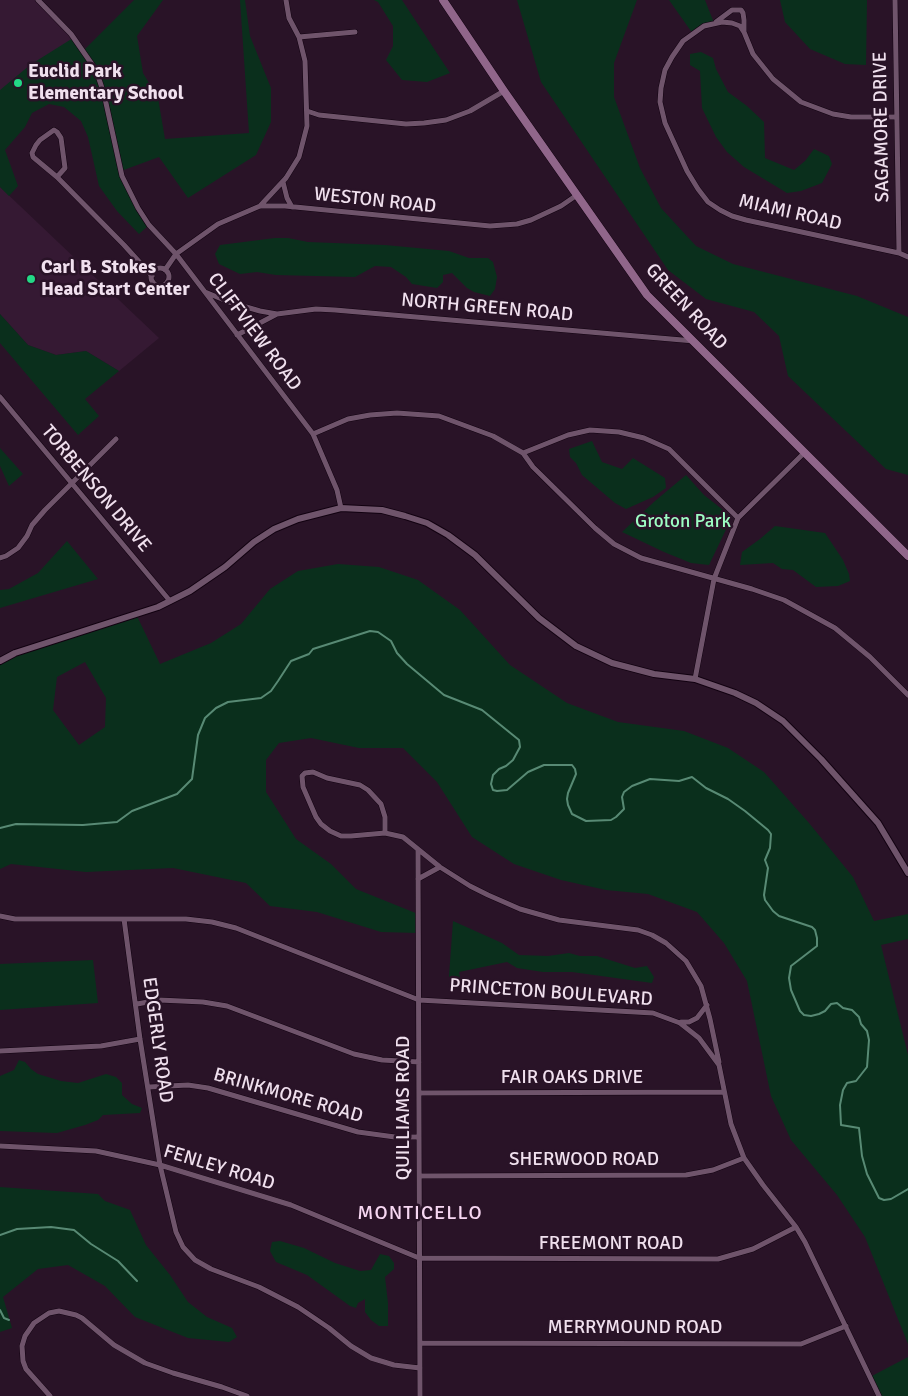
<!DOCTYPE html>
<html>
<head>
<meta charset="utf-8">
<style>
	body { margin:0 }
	canvas { display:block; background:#291327 }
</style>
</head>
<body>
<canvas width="908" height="1396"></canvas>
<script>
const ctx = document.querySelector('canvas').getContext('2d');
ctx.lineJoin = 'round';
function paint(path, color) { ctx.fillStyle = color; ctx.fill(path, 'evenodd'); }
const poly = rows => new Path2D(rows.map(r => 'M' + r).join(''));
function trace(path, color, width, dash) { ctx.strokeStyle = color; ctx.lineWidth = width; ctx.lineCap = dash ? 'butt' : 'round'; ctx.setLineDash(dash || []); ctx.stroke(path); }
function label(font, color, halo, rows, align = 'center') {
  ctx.font = font + ' Signika,sans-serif'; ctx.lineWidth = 5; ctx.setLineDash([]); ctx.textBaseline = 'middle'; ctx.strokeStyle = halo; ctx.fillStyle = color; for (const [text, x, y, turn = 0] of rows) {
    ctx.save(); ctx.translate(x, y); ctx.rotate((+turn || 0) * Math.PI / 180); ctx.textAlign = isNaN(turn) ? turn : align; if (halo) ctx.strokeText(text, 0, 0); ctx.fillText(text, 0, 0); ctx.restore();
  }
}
paint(poly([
	[0,0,38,0,73,38,0,118],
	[0,187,159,338,119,371,86,351,56,355,28,345,0,314]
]), '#351933');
paint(poly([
	[134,0,163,0,137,36,143,73,158,98,165,139,249,133,240,0,245,0,250,36,271,88,271,122,256,155,188,198,159,157,121,171,149,225,139,234,117,211,99,186,88,137,81,121,64,107,49,104,32,113,25,127,5,150,18,186,9,196,0,187,0,90,30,65,73,38,83,51],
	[374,0,402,0,450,73,427,82,402,80,386,60,393,46,393,26,378,2],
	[517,0,637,0,614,63,614,97,640,168,661,208,696,246,733,264,857,296,908,317,908,475,886,469,788,376,779,336,754,312,706,299,668,270,541,82],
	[669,0,705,0,714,23,693,34],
	[780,0,867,0,866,65,845,64,810,49,785,22],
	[701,52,713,58,716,69,728,92,747,106,764,122,765,158,794,170,805,161,814,149,829,156,832,164,822,183,801,191,787,193,744,167,727,152,716,137,702,108,700,71,690,65,690,54],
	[275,238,288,238,308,242,385,245,449,251,469,258,488,258,493,262,497,277,495,289,490,296,474,292,467,288,452,273,443,275,443,282,437,288,412,284,406,277,391,267,375,266,355,277,276,275,257,272,240,274,219,264,215,254,220,245],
	[0,314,28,345,56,355,86,351,119,371,85,399,99,416,78,435,0,343],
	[592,441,602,462,622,469,633,458,665,478,666,488,653,497,626,509,615,503,582,475,576,463,570,457,569,449],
	[0,448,23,474,9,486,0,466],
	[686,475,704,495,732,517,709,565,691,563,664,552,622,532,655,501],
	[775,526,825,533,843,560,849,574,850,581,838,586,816,587,793,570,782,569,773,563,740,565,742,552,760,539],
	[67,541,98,579,0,608,0,590,9,589,38,573],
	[338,564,379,567,418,580,460,610,510,665,567,703,618,722,684,731,728,748,764,772,809,823,853,877,874,921,908,914,908,939,881,945,908,1055,908,1344,865,1237,837,1195,791,1140,771,1096,747,981,724,943,697,912,648,894,606,890,561,880,514,864,472,837,437,782,403,748,359,748,311,738,279,743,266,760,266,792,296,839,331,864,356,889,418,914,418,933,381,932,317,912,270,906,246,883,173,868,86,872,11,864,0,869,0,661,136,614,160,664,211,643,241,624,270,589,298,571],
	[85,662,106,698,105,727,79,745,53,710,57,677],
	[453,921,502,943,519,955,548,956,569,953,580,956,597,956,635,968,647,966,654,977,652,983,572,972,543,972,517,968,507,962,459,972,462,989,453,987,449,976],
	[93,960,98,1003,0,1010,0,964],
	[19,1060,25,1062,31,1069,38,1074,61,1081,78,1083,106,1074,116,1077,122,1083,122,1095,132,1104,142,1108,140,1113,103,1115,98,1120,85,1125,57,1133,0,1131,0,1076,14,1070],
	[0,1187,98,1194,105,1201,130,1210,146,1245,170,1275,188,1302,207,1317,232,1328,237,1337,229,1342,188,1338,135,1317,105,1286,68,1265,38,1269,3,1297,12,1328,0,1332],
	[280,1241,304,1248,335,1263,360,1271,371,1270,380,1254,389,1256,394,1263,394,1269,385,1277,388,1303,388,1326,379,1326,371,1320,365,1312,365,1299,358,1303,356,1308,350,1306,307,1275,276,1262,270,1251,272,1242],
	[908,1357,908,1396,879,1396,870,1377]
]), '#0a2f1c');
trace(poly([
	[0,828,16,824,83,825,117,822,132,811,177,794,192,779,198,735,205,718,216,708,228,702,261,698,271,691,278,681,291,661,309,654,313,649,370,631,378,632,391,641,397,653,407,664,444,695,482,710,519,740,520,747,513,760,506,766,499,769,493,775,491,784,493,790,497,791,507,790,528,772,544,765,572,765,575,769,576,774,568,793,567,799,568,805,572,814,586,821,611,820,616,817,624,809,622,797,624,792,632,786,650,779,679,781,692,777,706,788,728,799,745,811,768,830,771,834,770,848,765,860,768,868,764,895,765,900,773,911,779,916,812,927,815,930,817,938,817,946,791,966,789,978,791,990,800,1011,804,1015,811,1016,819,1014,825,1011,831,1004,837,1003,843,1008,852,1010,859,1017,861,1024,867,1031,869,1040,867,1067,856,1081,847,1083,843,1090,840,1105,841,1125,859,1128,862,1156,867,1174,879,1198,884,1200,891,1199,908,1189],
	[0,1235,17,1229,51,1227,74,1230,91,1244,118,1261,137,1281],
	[0,1310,4,1318,9,1320]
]), '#588a74', 2);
const minor = poly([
	[38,0,71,34,96,70,104,94,122,176,138,208,149,225,176,254,313,434,337,490,341,508],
	[895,0,899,253],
	[716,22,732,10,741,10,743,13,744,20,744,31],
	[299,37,355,32],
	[307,111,319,115,406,124,424,123,446,120,470,111,504,91],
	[896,117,851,117,833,114,801,102,773,79,753,54,744,32,740,26,732,23,722,22,704,26,683,41,672,57,665,70,661,88,660,102,665,123,687,171,698,189,708,202,720,210,732,216,746,220,899,253,908,257],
	[57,177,65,168,61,138,57,132,54,130,40,140,36,145,32,153,33,157,57,177,124,245,152,276],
	[283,182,287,198,292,207],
	[260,206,286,178,299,157,307,126,305,61,299,37,289,18,286,0],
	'151 277a9 9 0 1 1 18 0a9 9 0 1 1-18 0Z',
	[165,270,176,254,218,224,260,206,285,206,490,226,517,224,531,220,561,206,577,195],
	[205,292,229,302,260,311,277,314,316,309,335,310,694,341],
	[237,335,277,314],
	[0,397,170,601],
	[313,434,348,419,370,415,397,413,439,416,493,436,523,453,533,467,595,528,614,544,641,558,752,589,784,600,835,628,870,657,908,695],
	[523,453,568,435,590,430,619,432,644,438,669,449,738,518],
	[0,558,6,556,18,548,27,536,32,525,45,510,116,439],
	[695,679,714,579,738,518,804,453],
	[385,833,351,836,341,836,330,831,321,824,316,817,303,787,302,776,305,773,313,772,327,778,360,785,368,790,381,804,385,817,385,833,403,837,440,867,470,886,488,895,520,909,559,920,638,930,652,935,666,943,686,961,701,986,710,1019,719,1062],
	[418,850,420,1396],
	[418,879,440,867],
	[0,916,15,919,186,919,212,922,236,928,419,1000,653,1013,680,1023,699,1038,719,1065,731,1124,744,1158,763,1185,796,1227,805,1242,879,1396],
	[124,919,140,1039,160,1165,176,1232,183,1247,195,1260,211,1269,259,1287,298,1307,329,1328,351,1346,371,1358,394,1365,420,1368],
	[137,1004,159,1000,203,1002,227,1006,354,1054,382,1060,419,1062],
	[681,1022,689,1022,697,1018,707,1005],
	[0,1051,101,1046,140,1039],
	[149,1087,188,1085,208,1088,358,1132,395,1137,419,1137],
	[419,1093,724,1092],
	[0,1146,96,1151,160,1165,291,1205,419,1258,718,1259,753,1249,796,1227],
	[420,1176,686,1175,713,1170,744,1158],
	[420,1343,801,1344,846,1326],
	[50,1396,26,1369,23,1361,22,1346,25,1336,34,1323,49,1313,59,1311,76,1315,82,1318,114,1345,145,1363,173,1373,222,1387,247,1396]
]);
const tertiary = poly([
	[0,661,15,653,158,607,190,591,225,567,254,542,274,529,298,519,341,508,382,510,405,516,427,523,448,535,475,555,539,618,576,646,612,663,654,674,695,679,735,693,756,703,783,721,821,759,878,823,908,873]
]);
const secondary = poly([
	[443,0,504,91,647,295,908,556]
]);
trace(minor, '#110110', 6);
trace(tertiary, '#110110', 8);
trace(secondary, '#110110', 9);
trace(minor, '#6f546b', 5);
trace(tertiary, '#6f546b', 6);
trace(secondary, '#90668a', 8);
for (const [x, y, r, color] of [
	[18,83,5,"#23d886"],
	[31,279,5,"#23d886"]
]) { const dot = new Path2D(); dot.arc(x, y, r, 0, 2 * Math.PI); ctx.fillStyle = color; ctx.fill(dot); trace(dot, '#291327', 2); }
label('bold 19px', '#f0e0ee', '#291327', [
	["Euclid Park",28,72],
	["Elementary School",28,94],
	["Carl B. Stokes",41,268],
	["Head Start Center",41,290]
], 'left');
label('19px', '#f0e0ee', '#291327', [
	["SAGAMORE DRIVE",882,127,-91],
	["WESTON ROAD",375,201,6],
	["MIAMI ROAD",790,213,13],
	["GREEN ROAD",686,307,47],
	["NORTH GREEN ROAD",487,308,5],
	["CLIFFVIEW ROAD",254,332,53],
	["TORBENSON DRIVE",96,489,50],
	["PRINCETON BOULEVARD",551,993,4],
	["EDGERLY ROAD",157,1040,82],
	["FAIR OAKS DRIVE",572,1078],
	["BRINKMORE ROAD",288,1096,16],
	["QUILLIAMS ROAD",404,1108,-90],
	["SHERWOOD ROAD",584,1160],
	["FENLEY ROAD",219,1168,17],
	["FREEMONT ROAD",611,1244],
	["MERRYMOUND ROAD",635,1328]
]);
label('19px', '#9dfdc3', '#291327', [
	["Groton Park",683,522]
]);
ctx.letterSpacing = '1px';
label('20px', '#f7d7f2', '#291327', [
	["MONTICELLO",420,1214]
]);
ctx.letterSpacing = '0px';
</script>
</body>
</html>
